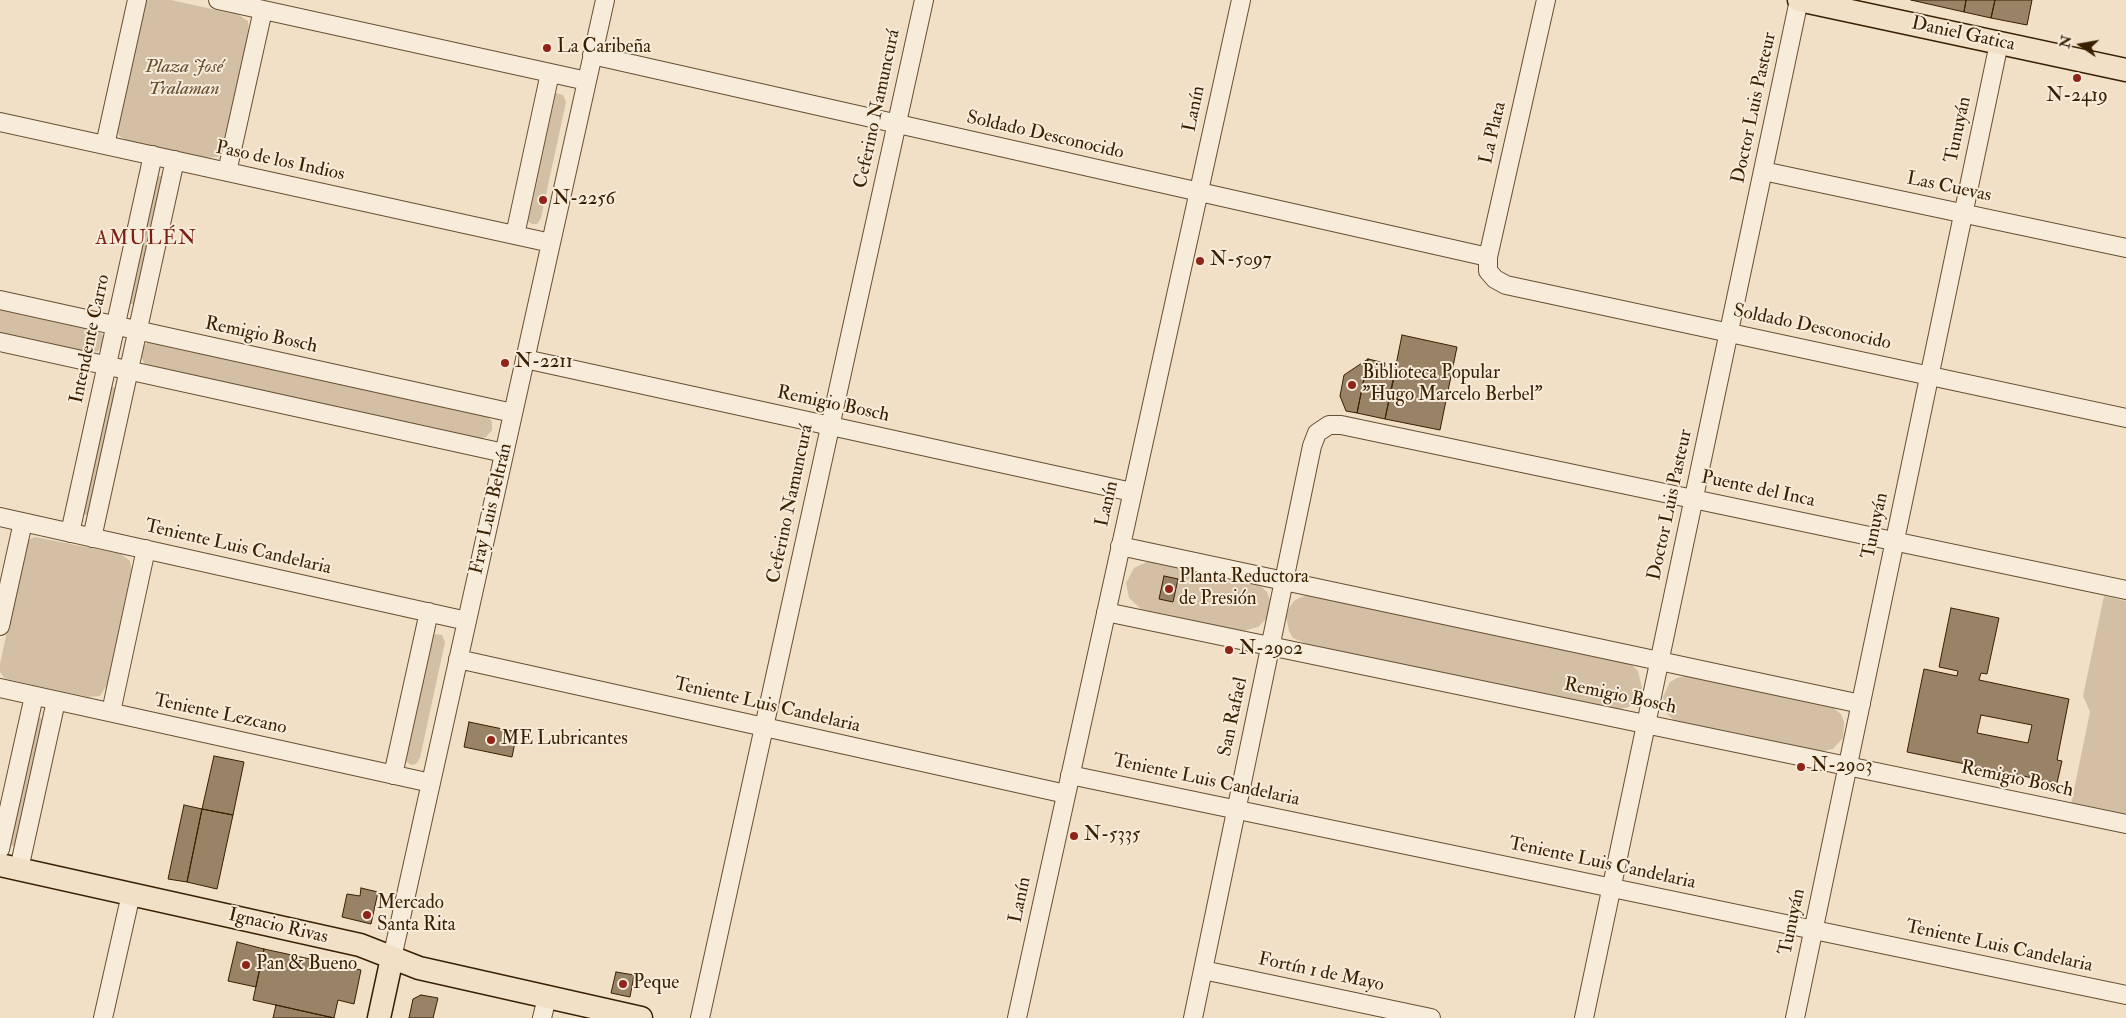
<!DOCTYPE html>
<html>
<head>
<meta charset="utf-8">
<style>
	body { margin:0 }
	#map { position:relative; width:2126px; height:1018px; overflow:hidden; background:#f2e0c6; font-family:"IM FELL Double Pica",serif }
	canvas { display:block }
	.north { position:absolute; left:2056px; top:20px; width:50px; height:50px; -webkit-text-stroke:4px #f7ebda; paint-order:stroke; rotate:282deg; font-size:14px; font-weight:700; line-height:20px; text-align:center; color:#381f00 }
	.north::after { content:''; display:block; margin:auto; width:18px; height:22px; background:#381f00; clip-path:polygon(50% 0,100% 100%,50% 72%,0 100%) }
</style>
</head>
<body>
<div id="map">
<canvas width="2126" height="1018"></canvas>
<div class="north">N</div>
</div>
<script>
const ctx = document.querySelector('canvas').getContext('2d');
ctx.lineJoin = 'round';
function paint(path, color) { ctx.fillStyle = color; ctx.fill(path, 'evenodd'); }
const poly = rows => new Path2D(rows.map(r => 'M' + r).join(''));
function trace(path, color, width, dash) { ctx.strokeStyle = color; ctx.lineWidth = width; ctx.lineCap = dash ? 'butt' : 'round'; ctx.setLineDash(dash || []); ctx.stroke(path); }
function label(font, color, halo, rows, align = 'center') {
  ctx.font = font + ' "IM FELL Double Pica",serif'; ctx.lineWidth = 4; ctx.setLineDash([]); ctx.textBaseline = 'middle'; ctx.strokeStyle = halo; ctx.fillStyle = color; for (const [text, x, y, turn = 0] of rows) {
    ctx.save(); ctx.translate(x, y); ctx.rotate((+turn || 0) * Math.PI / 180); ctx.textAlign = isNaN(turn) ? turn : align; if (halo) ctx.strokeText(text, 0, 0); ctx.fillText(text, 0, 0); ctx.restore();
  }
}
paint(poly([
	[147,0,171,0,239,15,248,21,249,33,223,150,218,157,205,158,128,141,119,136,117,129,144,5],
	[556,93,563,95,566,102,541,218,537,224,532,224,526,220,554,95],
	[160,176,163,177,135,304,130,304,156,177],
	[0,307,98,330,103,336,103,344,98,351,89,353,0,334],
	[150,341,487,415,492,422,492,430,486,437,478,439,152,367,144,363,141,355,143,346],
	[111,386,117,389,89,514,86,515,83,514],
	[35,537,121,554,130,561,132,572,107,685,100,696,88,697,11,680,4,678,0,672,0,664,26,544,28,540],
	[1149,561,1253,582,1261,586,1267,592,1270,600,1269,616,1258,627,1243,631,1141,609,1129,598,1126,583,1134,568],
	[1309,595,1624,661,1632,665,1638,671,1642,688,1640,695,1629,707,1614,710,1307,644,1293,638,1289,631,1286,616,1289,608,1294,601,1301,597],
	[2104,596,2126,601,2126,815,2071,804,2090,712,2083,696],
	[435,634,442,635,445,642,420,758,416,764,411,765,407,762,405,757,431,637],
	[1686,676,1828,704,1841,714,1844,722,1843,738,1833,749,1818,752,1677,723,1666,713,1663,697,1670,682,1677,678],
	[38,717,44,720,16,845,13,846,10,845]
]), '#d2bfa4');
const building = poly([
	[1911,0,1966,0,1964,12,1911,0],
	[1966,0,1995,0,1991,18,1964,12,1966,0],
	[1995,0,2032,0,2027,25,1991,18,1995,0],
	[1402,335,1457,347,1440,430,1385,419,1402,335],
	[1368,359,1385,363,1383,375,1394,378,1385,419,1357,413,1368,359],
	[1368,359,1357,413,1346,411,1340,396,1344,375,1368,359],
	[1164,576,1178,579,1173,602,1159,599,1164,576],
	[1951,608,1999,618,1987,674,1981,673,1979,680,2069,699,2057,760,2062,761,2057,783,1907,752,1924,669,1957,676,1958,671,1939,667,1951,608],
	[1981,715,2032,725,2028,743,1977,733,1981,715],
	[469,722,517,732,512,757,464,747,469,722],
	[214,756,244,762,233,815,202,809,214,756],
	[184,805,202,809,187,882,168,879,184,805],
	[202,809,233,815,217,889,187,882,202,809],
	[361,888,378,892,371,924,342,917,347,894,360,896,361,888],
	[237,942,264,949,256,987,228,981,237,942],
	[264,949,361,970,354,1004,338,1000,334,1018,253,1000,264,949],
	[616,972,634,975,630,997,611,993,616,972],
	[421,995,438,998,433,1018,409,1018,413,999,421,995],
	[276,1005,334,1018,273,1018,276,1005]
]);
paint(building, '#998367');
trace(building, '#381f00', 1);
const minor = poly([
	[218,0,587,81],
	[1546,0,1488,257,1488,271,1495,279,1506,285,2126,418],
	[592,55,1488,257],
	[0,122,551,243],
	[105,145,137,0],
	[1763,171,2126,248],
	[227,172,263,10],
	[515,235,550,73],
	[0,300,513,413],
	[0,342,504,453],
	[525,359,1132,492],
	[0,517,467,621],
	[70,533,153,155],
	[92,538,175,160],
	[1120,546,1861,704],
	[1106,612,2126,824],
	[0,626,23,522],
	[458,659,1066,794],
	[0,688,431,783],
	[111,712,146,549],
	[393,775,429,612],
	[1070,775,2126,995],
	[0,849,34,696],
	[19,869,56,701],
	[392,958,605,0],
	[1203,970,1431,1018],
	[103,1018,131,894],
	[542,1018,547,997],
	[700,1018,924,0],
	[1017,1018,1241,0],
	[1193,1018,1312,446,1317,433,1329,425,1341,425,2126,590],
	[1584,1018,1799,0],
	[1795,1018,1999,43]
]);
const major = poly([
	[1799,0,2126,70],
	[0,865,360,945,419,968,641,1018],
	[379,1018,392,958]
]);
trace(minor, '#664f32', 20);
trace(major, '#381f00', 25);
trace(minor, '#f7ebda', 18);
trace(major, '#f2e0c6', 22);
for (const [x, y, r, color] of [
	[547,48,5,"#8f2418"],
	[2077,78,5,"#8f2418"],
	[543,200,5,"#8f2418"],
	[1200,261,5,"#8f2418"],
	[505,363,5,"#8f2418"],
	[1352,385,5,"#8f2418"],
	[1169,589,5,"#8f2418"],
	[1229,650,5,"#8f2418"],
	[491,740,5,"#8f2418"],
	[1801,767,5,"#8f2418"],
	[1074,836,5,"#8f2418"],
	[367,915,5,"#8f2418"],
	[246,965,5,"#8f2418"],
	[623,984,5,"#8f2418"]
]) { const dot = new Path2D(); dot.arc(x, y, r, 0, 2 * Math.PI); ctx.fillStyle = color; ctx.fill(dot); trace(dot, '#f7ebda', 2); }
label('19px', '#381f00', '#f7ebda', [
	["Daniel Gatica",1963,35,12],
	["Doctor Luis Pasteur",1755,108,-78],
	["Ceferino Namuncurá",878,109,-78],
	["Lanín",1195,109,-78],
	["Tunuyán",1959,130,-78],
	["La Plata",1494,133,-77],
	["Soldado Desconocido",1045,136,13],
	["Paso de los Indios",280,162,12],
	["Las Cuevas",1949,188,12],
	["Soldado Desconocido",1812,328,12],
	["Remigio Bosch",261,336,12],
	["Intendente Carro",91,339,-78],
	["Remigio Bosch",833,405,12],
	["Puente del Inca",1758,490,12],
	["Ceferino Namuncurá",791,504,-78],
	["Lanín",1108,504,-77],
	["Doctor Luis Pasteur",1671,505,-78],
	["Fray Luis Beltrán",492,509,-77],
	["Tunuyán",1876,526,-78],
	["Teniente Luis Candelaria",238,548,13],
	["Remigio Bosch",1620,697,12],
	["Teniente Luis Candelaria",767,706,13],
	["Teniente Lezcano",220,715,12],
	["San Rafael",1234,717,-78],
	["Remigio Bosch",2017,780,12],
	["Teniente Luis Candelaria",1206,781,12],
	["Teniente Luis Candelaria",1602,864,12],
	["Lanín",1021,900,-78],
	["Tunuyán",1793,922,-78],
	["Ignacio Rivas",278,927,13],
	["Teniente Luis Candelaria",1999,947,12],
	["Fortín 1 de Mayo",1321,973,12]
]);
label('19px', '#381f00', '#f7ebda', [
	["La Caribeña",557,48],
	["N-2419",2077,97,"center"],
	["N-2256",553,200],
	["N-5097",1210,261],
	["N-2211",515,363],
	["Biblioteca Popular",1362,374],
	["\"Hugo Marcelo Berbel\"",1362,396],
	["Planta Reductora",1179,578],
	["de Presión",1179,600],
	["N-2902",1239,650],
	["ME Lubricantes",501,740],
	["N-2903",1811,767],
	["N-5335",1084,836],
	["Mercado",377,904],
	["Santa Rita",377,926],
	["Pan & Bueno",256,965],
	["Peque",633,984]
], 'left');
label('italic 19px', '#664f31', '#f7ebda', [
	["Plaza José",184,68],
	["Tralaman",184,90]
]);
ctx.letterSpacing = '1px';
label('20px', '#7a1f14', '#f7ebda', [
	["AMULÉN",146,240]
]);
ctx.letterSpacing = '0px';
</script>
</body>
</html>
